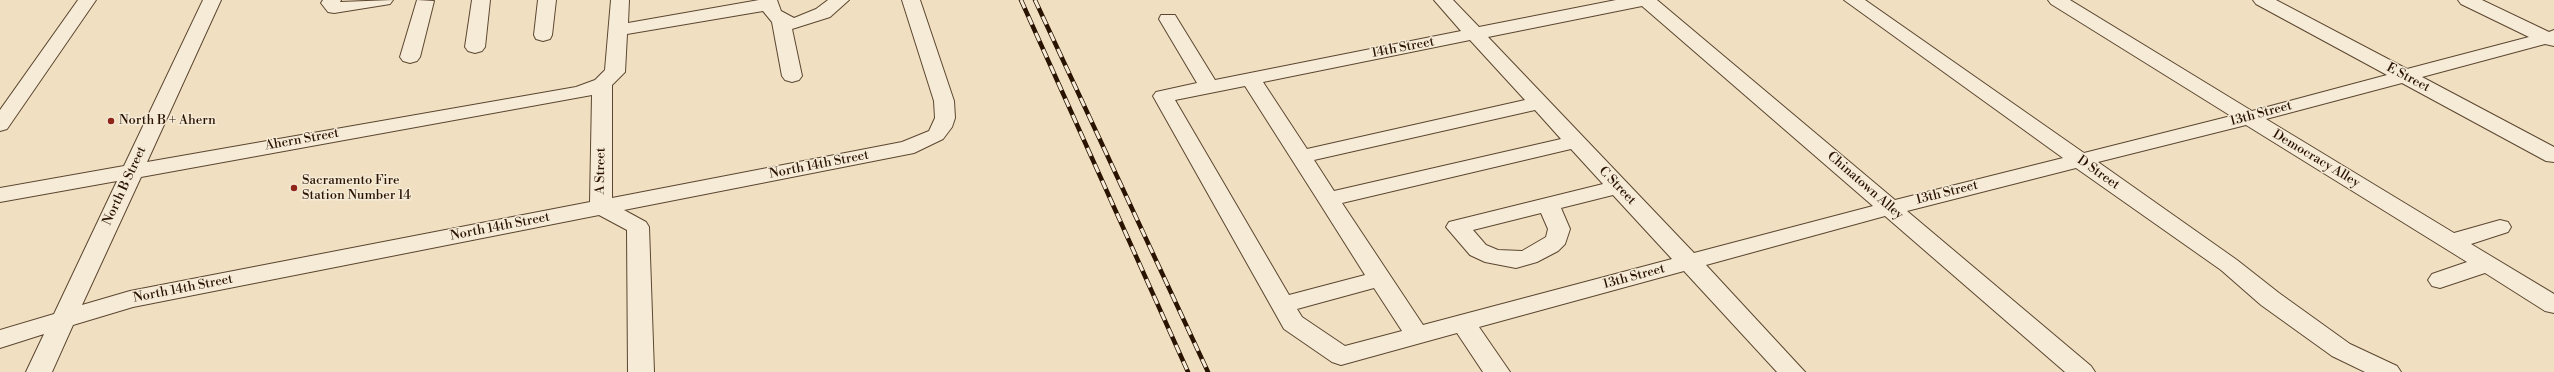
<!DOCTYPE html>
<html>
<head>
<meta charset="utf-8">
<style>
	body { margin:0 }
	canvas { display:block; background:#f0e0c1 }
</style>
</head>
<body>
<canvas width="2554" height="372"></canvas>
<script>
const ctx = document.querySelector('canvas').getContext('2d');
ctx.lineJoin = 'round';
const poly = rows => new Path2D(rows.map(r => 'M' + r).join(''));
function trace(path, color, width, dash) { ctx.strokeStyle = color; ctx.lineWidth = width; ctx.lineCap = dash ? 'butt' : 'round'; ctx.setLineDash(dash || []); ctx.stroke(path); }
function paint(path, color) { ctx.fillStyle = color; ctx.fill(path, 'evenodd'); }
function label(font, color, halo, rows, align = 'center') {
  ctx.font = font + ' "Libre Bodoni",serif'; ctx.lineWidth = 3; ctx.setLineDash([]); ctx.textBaseline = 'middle'; ctx.strokeStyle = halo; ctx.fillStyle = color; for (const [text, x, y, turn = 0] of rows) {
    ctx.save(); ctx.translate(x, y); ctx.rotate((+turn || 0) * Math.PI / 180); ctx.textAlign = isNaN(turn) ? turn : align; if (halo) ctx.strokeText(text, 0, 0); ctx.fillText(text, 0, 0); ctx.restore();
  }
}
const minor = poly([
	[78,0,96,0,7,129,0,131,0,110,78,0],
	[203,0,221,0,147,162,576,87,595,80,605,70,611,0,629,0,628,23,759,0,777,0,781,11,794,18,816,9,828,0,849,0,830,17,792,29,802,76,799,80,792,82,785,80,782,76,772,22,763,11,627,34,625,72,612,85,612,198,902,142,929,131,935,118,934,101,902,0,920,0,954,101,955,118,952,127,943,139,914,153,624,210,646,222,649,227,654,372,628,372,627,230,599,215,133,307,73,325,52,372,26,372,44,334,0,348,0,330,54,314,117,181,0,202,0,188,124,166,203,0],
	[592,95,590,202,130,291,82,305,141,177,592,95],
	[323,0,341,0,340,2,393,0,390,4,384,5,334,13,328,12,321,3,323,0],
	[417,0,434,1,420,57,417,61,410,63,403,61,400,57,417,0],
	[472,0,490,0,485,47,482,51,475,53,468,51,465,47,472,0],
	[538,0,556,0,552,35,550,39,543,41,536,39,534,35,538,0],
	[1434,0,1453,0,1479,27,1616,0,1657,0,1895,200,2063,158,1844,0,1865,0,2084,153,2231,116,2051,4,2048,0,2070,0,2252,111,2387,75,2256,4,2253,0,2276,0,2407,69,2529,37,2461,4,2458,0,2482,0,2549,32,2554,30,2554,46,2545,44,2422,77,2554,147,2554,162,2546,161,2402,83,2266,119,2454,233,2500,220,2508,222,2511,227,2508,232,2471,244,2554,294,2554,313,2545,311,2485,273,2440,288,2432,286,2428,280,2432,274,2467,262,2246,125,2098,162,2237,260,2279,293,2350,344,2397,366,2401,372,2365,372,2332,356,2261,305,2221,270,2076,168,1907,211,2091,366,2095,372,2065,372,1885,216,1706,265,1805,372,1777,372,1684,271,1479,327,1510,372,1483,372,1457,333,1341,365,1332,362,1284,329,1153,96,1156,92,1197,83,1159,19,1161,15,1175,15,1215,80,1461,31,1434,0],
	[1642,6,1873,206,1694,253,1488,37,1642,6],
	[1470,40,1525,100,1307,149,1263,82,1470,40],
	[1245,86,1317,199,1365,275,1289,295,1175,100,1245,86],
	[1535,110,1561,139,1334,191,1314,160,1535,110],
	[1571,149,1603,184,1449,222,1446,227,1470,255,1485,262,1516,268,1537,262,1558,251,1565,244,1570,229,1561,208,1613,195,1672,259,1423,325,1342,203,1571,149],
	[1541,213,1548,229,1546,237,1522,251,1498,250,1486,245,1473,230,1541,213],
	[1374,288,1402,331,1345,346,1302,317,1297,309,1374,288]
]);
trace(minor, '#5c4630', 2);
paint(minor, '#f5ebd7');
const rail = poly([
	[1021,0,1188,372],
	[1035,0,1208,372]
]);
trace(rail, '#2a1300', 4.5);
trace(rail, '#f5ebd7', 3, [9]);
for (const [x, y, r, color] of [
	[111,121,4,"#8f2418"],
	[294,188,4,"#8f2418"]
]) { const dot = new Path2D(); dot.arc(x, y, r, 0, 2 * Math.PI); ctx.fillStyle = color; ctx.fill(dot); trace(dot, '#f5ebd7', 1.5); }
label('13px', '#2a1300', '#f5ebd7', [
	["14th Street",1403,48,-11],
	["E Street",2408,78,28],
	["13th Street",2261,114,-15],
	["Ahern Street",302,140,-10],
	["Democracy Alley",2316,159,31],
	["North 14th Street",819,165,-11],
	["A Street",601,171,-89],
	["D Street",2098,173,35],
	["North B Street",125,186,-65],
	["C Street",1617,186,46],
	["Chinatown Alley",1865,186,41],
	["13th Street",1947,193,-14],
	["North 14th Street",500,227,-11],
	["13th Street",1634,277,-15],
	["North 14th Street",183,289,-11]
]);
label('13px', '#2a1300', '#f5ebd7', [
	["North B + Ahern",119,121],
	["Sacramento Fire",302,181],
	["Station Number 14",302,196]
], 'left');
</script>
</body>
</html>
